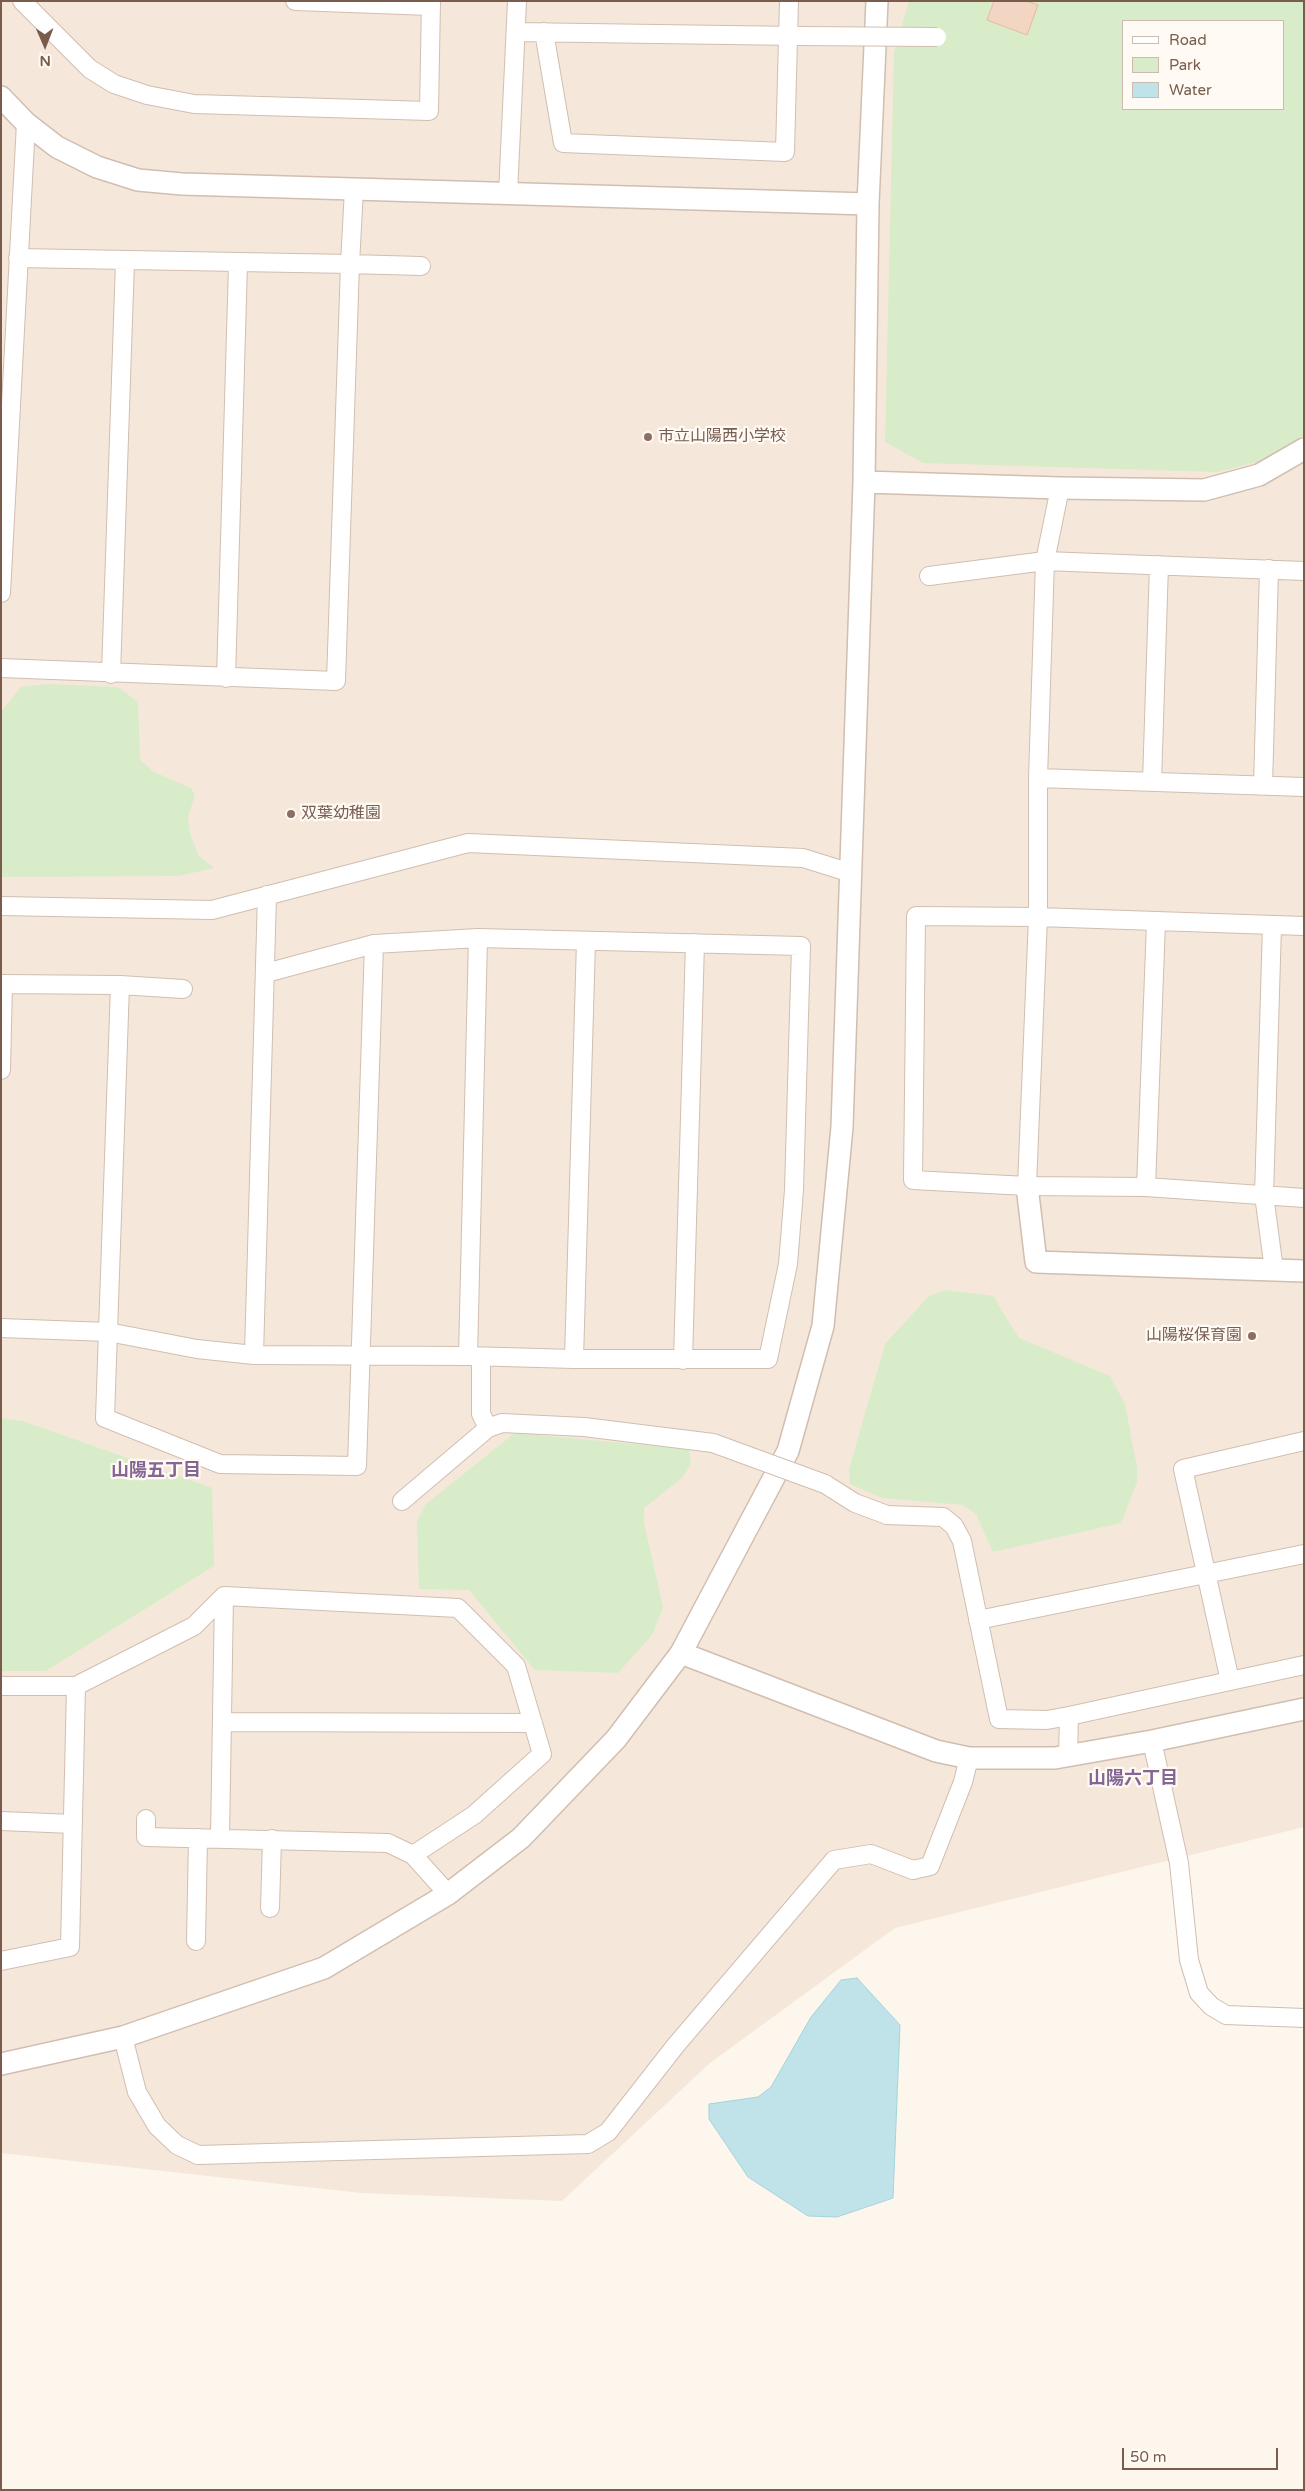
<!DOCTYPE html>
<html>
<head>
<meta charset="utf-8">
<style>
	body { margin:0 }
	#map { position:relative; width:1305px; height:2491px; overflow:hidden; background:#fdf6ec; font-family:"Varela Round",sans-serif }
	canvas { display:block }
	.frame { position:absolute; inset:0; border:2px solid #7a5c4d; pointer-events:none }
	.legend { position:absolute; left:1122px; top:20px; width:162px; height:90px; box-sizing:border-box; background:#fffaf3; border:1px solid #cabbb1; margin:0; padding:6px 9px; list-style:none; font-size:15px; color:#7a5c4d }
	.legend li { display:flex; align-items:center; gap:10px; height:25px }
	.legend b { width:25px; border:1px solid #cabbb1 }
	.north { position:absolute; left:20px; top:20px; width:50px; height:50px; -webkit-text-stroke:4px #fffaf3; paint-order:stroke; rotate:179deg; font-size:14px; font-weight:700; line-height:20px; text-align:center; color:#7a5c4d }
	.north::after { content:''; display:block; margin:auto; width:18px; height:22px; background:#7a5c4d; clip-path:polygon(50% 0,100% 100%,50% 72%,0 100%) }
	.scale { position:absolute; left:1122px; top:2448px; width:156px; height:22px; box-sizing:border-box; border:2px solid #7a5c4d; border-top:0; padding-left:6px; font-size:15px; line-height:18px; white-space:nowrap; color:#7a5c4d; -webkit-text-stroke:4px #fffaf3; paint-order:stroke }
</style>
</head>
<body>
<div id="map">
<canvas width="1305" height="2491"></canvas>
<div class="frame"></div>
<ul class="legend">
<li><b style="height:6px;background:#fff"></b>Road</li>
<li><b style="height:14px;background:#d8ecc9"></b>Park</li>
<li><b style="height:14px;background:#bfe3e8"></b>Water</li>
</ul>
<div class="north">N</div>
<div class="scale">50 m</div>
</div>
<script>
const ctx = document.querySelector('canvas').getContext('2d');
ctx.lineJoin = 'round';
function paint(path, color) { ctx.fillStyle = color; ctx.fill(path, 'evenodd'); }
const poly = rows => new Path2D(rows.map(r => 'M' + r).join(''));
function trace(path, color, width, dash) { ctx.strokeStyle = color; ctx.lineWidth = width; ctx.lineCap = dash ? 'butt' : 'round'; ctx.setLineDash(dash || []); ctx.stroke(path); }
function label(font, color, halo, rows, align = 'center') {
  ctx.font = font + ' "Varela Round","Noto Sans JP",sans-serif'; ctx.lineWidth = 4.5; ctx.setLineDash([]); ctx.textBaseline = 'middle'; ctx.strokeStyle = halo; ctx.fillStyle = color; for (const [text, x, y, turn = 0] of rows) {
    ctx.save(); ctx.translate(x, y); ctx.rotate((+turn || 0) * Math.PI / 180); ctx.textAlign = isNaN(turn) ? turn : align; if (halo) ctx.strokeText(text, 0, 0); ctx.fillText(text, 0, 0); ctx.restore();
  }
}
paint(poly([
	[1,1,1304,1,1304,1827,895,1928,710,2063,562,2201,361,2193,1,2153],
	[1124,21,1284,21,1284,109,1124,109]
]), '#f5e8da');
paint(poly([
	[909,1,1304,1,1304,435,1273,458,1217,472,923,463,885,442,894,53],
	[1124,21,1284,21,1284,109,1124,109],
	[48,684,118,687,138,702,140,760,154,772,191,788,195,795,188,817,190,833,198,855,214,868,179,876,1,877,1,712,21,687],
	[944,1290,993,1296,1019,1338,1110,1376,1125,1404,1137,1467,1137,1482,1121,1523,993,1552,976,1514,963,1505,882,1498,850,1484,849,1469,885,1344,928,1297],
	[1,1418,23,1421,212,1488,214,1566,46,1671,1,1671],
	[515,1433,689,1449,691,1464,682,1478,644,1508,644,1523,663,1607,652,1635,618,1673,535,1670,469,1590,419,1589,417,1521,425,1505]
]), '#d8ecc9');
const water = poly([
	[857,1978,900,2025,893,2198,837,2217,808,2216,748,2177,709,2119,709,2104,758,2097,771,2087,811,2017,841,1980,857,1978]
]);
paint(water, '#bfe3e8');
trace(water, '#a5d3da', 1);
const building = poly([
	[994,1,1027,1,1038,5,1027,35,987,20,994,1]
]);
paint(building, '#f3d5c3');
trace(building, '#e6bba3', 1);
const minor = poly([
	[22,1,90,69,114,84,147,95,194,104,429,111,431,1],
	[295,1,430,6],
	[516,32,798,36],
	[544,32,563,143,785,152,789,1],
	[354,189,350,264,421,266],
	[508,194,517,1],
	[929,576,1045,561,1304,571],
	[1,593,26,123],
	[1,668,336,681,350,264,18,258],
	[111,674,125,261],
	[226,678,238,264],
	[1038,778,1304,787],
	[1152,782,1159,565],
	[1263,786,1269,569],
	[1,906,212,910,468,843,803,858,851,873],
	[1272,926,1264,1195,1274,1270],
	[1304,926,1038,917,916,916,913,1180,1027,1186,1146,1187,1304,1198],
	[266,973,374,944,478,938,801,946,794,1190,788,1264,768,1359,574,1359,468,1356,254,1355,267,895],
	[1,984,3,984,1,1070],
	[3,984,120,985,105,1418,220,1464,357,1466,374,944],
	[120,985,183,989],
	[1027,1186,1038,917,1038,778,1045,561,1060,488],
	[1146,1187,1156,922],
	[1,1328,108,1332,197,1349,254,1355],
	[468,1356,478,938],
	[481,1357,481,1414,488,1428],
	[574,1359,586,941],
	[683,1360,695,943],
	[825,1484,855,1503,887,1515,943,1517,954,1526,962,1541,999,1719,1047,1720,1069,1716,1068,1756],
	[402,1501,488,1428,502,1423,584,1427,713,1443],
	[978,1620,1304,1554],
	[1230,1681,1304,1665],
	[1,1686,76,1686,194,1626,224,1596,458,1608,516,1666,542,1754,474,1815,413,1855],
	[1069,1716,1230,1681,1183,1469,1304,1441],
	[223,1722,533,1723],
	[1152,1741,1179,1863,1189,1960,1199,1993,1211,2006,1226,2015,1304,2018],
	[146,1819,146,1837,388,1843,413,1855,448,1894],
	[1,1821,73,1824],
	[220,1838,224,1596],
	[270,1908,272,1839],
	[196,1941,198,1838],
	[1,1961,70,1947,76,1686],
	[123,2037,137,2092,157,2126,177,2145,198,2155,588,2144,608,2132,676,2045,834,1860,871,1854,913,1870,930,1866,963,1782,969,1758]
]);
const tertiary = poly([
	[1,97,26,123,57,147,97,167,138,180,182,184,868,204],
	[864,482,1060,488,1204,490,1259,475,1304,449],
	[1027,1186,1036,1262,1304,1271],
	[681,1653,936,1751,969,1758,1055,1758,1152,1741,1304,1709],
	[1,2064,123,2037,324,1968,448,1894,521,1838,616,1739,681,1653,788,1451,823,1326,842,1127,864,482,868,204,877,1]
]);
trace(minor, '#d1beb0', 20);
trace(tertiary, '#d1beb0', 24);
trace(minor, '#fff', 18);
trace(tertiary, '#fff', 21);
const minorBridge = poly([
	[799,36,937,37],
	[713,1443,825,1484]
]);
trace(minorBridge, '#d1beb0', 20, []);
trace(minorBridge, '#fff', 18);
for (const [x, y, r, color] of [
	[648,437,5,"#8d6e63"],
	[291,814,5,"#8d6e63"],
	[1252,1336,5,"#8d6e63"]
]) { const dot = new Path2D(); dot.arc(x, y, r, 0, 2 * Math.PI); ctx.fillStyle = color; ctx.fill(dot); trace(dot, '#fffaf3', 2); }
label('16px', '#785e54', '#fffaf3', [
	["市立山陽西小学校",658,437],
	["双葉幼稚園",301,814],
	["山陽桜保育園",1242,1336,"right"]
], 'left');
label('bold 18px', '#846695', '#fffaf3', [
	["山陽五丁目",156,1471],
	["山陽六丁目",1133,1779]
]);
</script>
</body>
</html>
